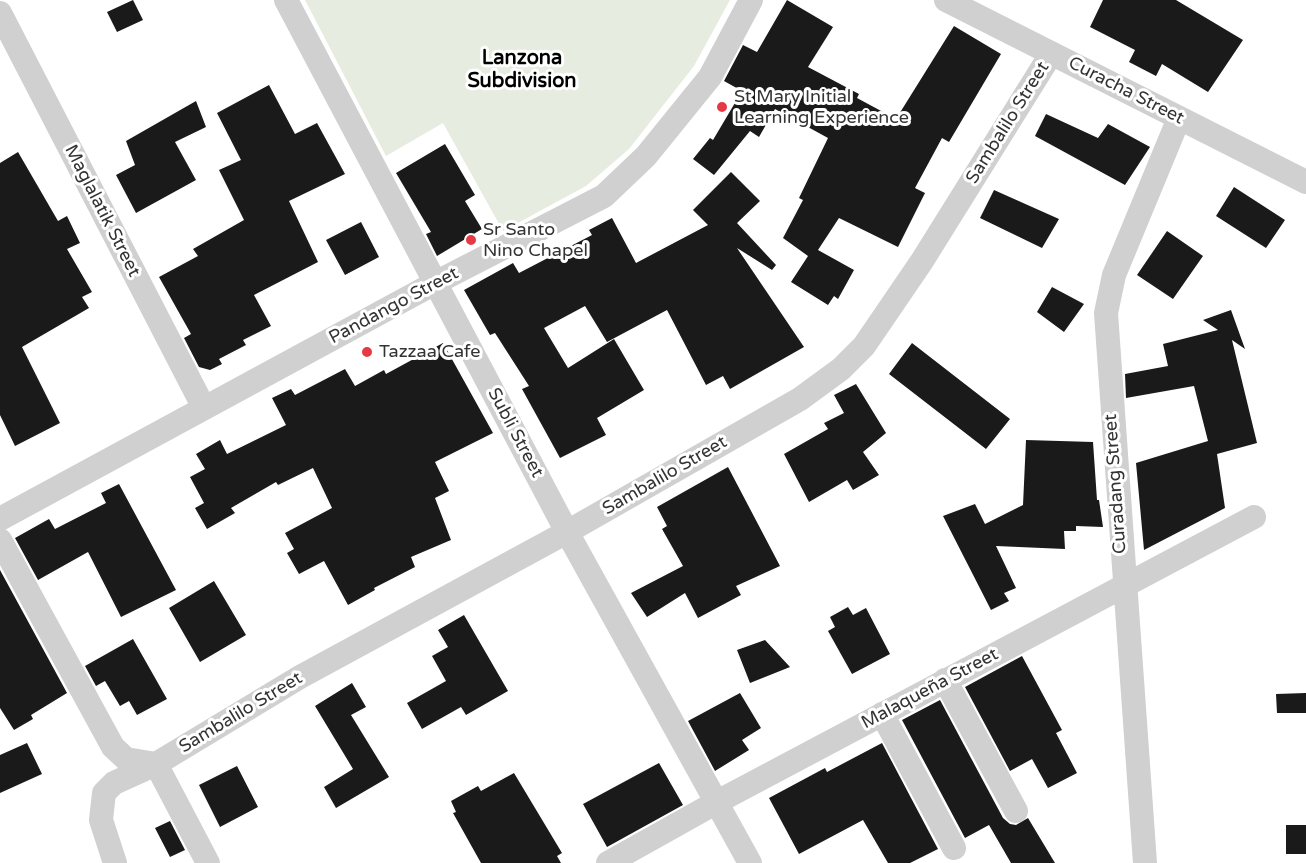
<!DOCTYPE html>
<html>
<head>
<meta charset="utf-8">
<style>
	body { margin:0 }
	canvas { display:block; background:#fff }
</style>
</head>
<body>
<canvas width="1306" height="863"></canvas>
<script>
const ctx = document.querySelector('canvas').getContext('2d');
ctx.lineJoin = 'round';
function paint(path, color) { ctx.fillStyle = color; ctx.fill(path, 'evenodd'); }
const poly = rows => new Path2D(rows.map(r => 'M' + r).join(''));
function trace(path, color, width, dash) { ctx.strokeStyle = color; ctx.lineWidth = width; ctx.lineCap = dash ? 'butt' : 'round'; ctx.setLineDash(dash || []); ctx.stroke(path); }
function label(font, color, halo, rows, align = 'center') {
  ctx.font = font + ' "Varela Round",sans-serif'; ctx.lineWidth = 6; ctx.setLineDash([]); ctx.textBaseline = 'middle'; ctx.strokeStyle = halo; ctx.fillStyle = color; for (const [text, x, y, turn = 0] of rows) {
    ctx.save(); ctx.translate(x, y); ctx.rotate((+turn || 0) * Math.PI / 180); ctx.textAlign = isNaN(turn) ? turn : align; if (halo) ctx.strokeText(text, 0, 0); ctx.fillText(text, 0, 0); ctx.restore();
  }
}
paint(poly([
	[305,0,730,0,694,66,629,149,586,186,503,231,443,123,386,156]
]), '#e6ecdf');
paint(poly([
	[133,0,143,20,117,32,107,12],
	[787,0,833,27,808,67,859,94,857,98,896,119,954,26,1001,54,949,142,942,138,915,188,925,193,898,247,839,218,818,250,854,270,838,299,834,296,828,305,791,282,808,256,783,238,803,200,799,198,828,138,775,109,759,137,750,131,714,175,693,159,710,138,713,140,742,91,724,81,743,45,757,52],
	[1103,0,1176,0,1243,40,1208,92,1162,64,1156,76,1129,62,1135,50,1090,27],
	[269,85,295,134,317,123,345,174,289,201,318,262,254,295,271,326,243,340,246,345,219,359,222,364,210,370,199,367,184,338,191,334,159,277,198,256,193,249,244,220,219,170,241,160,217,113],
	[196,101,206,127,175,142,196,180,136,213,116,175,135,165,126,141],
	[1046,114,1098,138,1108,124,1150,147,1125,185,1035,136],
	[445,144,475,195,465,201,482,229,437,256,426,234,431,232,396,173],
	[18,152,58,221,67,216,80,243,67,249,92,292,82,297,89,308,22,347,60,423,15,446,0,415,0,163],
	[731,172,760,201,737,223,776,265,772,270,737,248,804,347,730,389,723,376,706,385,667,310,607,342,585,306,544,328,568,368,614,339,644,390,597,418,606,435,560,458,522,389,529,386,495,333,490,335,464,290,513,263,519,273,592,235,589,230,612,218,636,263,708,225,693,210],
	[1234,187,1285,220,1266,248,1216,216],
	[994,190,1059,219,1042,248,980,218],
	[361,222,379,257,345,275,326,240],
	[1167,231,1203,256,1173,299,1137,275],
	[1052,287,1084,304,1064,332,1037,312],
	[1231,310,1245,349,1232,340,1257,443,1217,454,1225,508,1144,550,1136,463,1208,441,1194,386,1126,398,1125,374,1168,366,1163,344,1218,330,1203,320],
	[443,343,493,433,435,462,449,491,435,498,451,540,411,557,415,567,374,588,375,590,348,605,324,561,299,574,287,553,294,549,285,533,332,508,313,468,278,485,276,482,231,508,235,513,207,529,195,508,204,503,190,477,205,469,196,454,220,440,227,454,286,425,272,398,291,389,295,395,345,369,355,386,384,370,386,374],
	[912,343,1010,419,986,449,889,374],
	[856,384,886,433,863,452,879,475,853,490,847,480,809,502,784,454,828,429,824,423,844,413,834,395],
	[1026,440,1093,442,1097,500,1099,500,1103,527,1076,526,1076,531,1064,531,1065,549,996,546,1016,588,1004,593,1009,601,991,610,943,516,975,504,985,524,1023,505],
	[728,467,780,566,736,586,741,595,698,618,685,593,647,617,631,593,683,566,662,529,667,526,657,507],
	[119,484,176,590,121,617,88,552,38,580,15,538,49,519,55,529,106,503,101,493],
	[0,570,67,693,31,715,33,719,14,730,0,708],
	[214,581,246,635,200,662,169,608],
	[848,607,853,615,866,608,890,654,852,674,828,631,835,627,830,617],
	[464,615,508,691,466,715,461,707,422,729,407,703,446,681,432,656,448,647,438,630],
	[133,639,167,699,137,715,129,701,120,706,105,681,96,686,85,666],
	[765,640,790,667,750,683,737,650],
	[1022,656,1062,730,1056,733,1077,773,1048,788,1032,759,1010,771,965,687],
	[352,683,366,707,351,715,389,777,336,808,324,787,353,769,315,706],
	[740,693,761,728,742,740,749,750,715,771,688,721],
	[1306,693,1306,713,1277,713,1276,694],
	[940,700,1003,818,1010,824,1016,825,1028,818,1055,863,1011,863,989,825,965,838,902,720],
	[27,743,42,774,0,793,0,755],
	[882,743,938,849,910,863,888,863,863,820,799,854,769,798,825,768,827,772],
	[659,763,683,805,607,847,583,804],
	[237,766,258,807,220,827,199,785],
	[514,773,562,853,557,856,561,863,481,863,453,813,456,812,451,801,478,786,481,791],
	[170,821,185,850,170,857,155,828],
	[1286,825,1306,825,1306,854,1286,854]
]), '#1a1a1a');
trace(poly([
	[286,0,567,532,750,863],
	[946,0,1306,182],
	[0,13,204,408],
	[0,519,435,283,604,196,646,156,710,77,751,0],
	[0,540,113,747,126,759,156,764],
	[945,680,1016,811],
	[882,714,954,848],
	[156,764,208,863],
	[115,863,101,820,104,793,114,783,156,764,300,677,567,532,800,399,841,369,864,346,922,261,1051,54],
	[608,863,717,802,1254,517],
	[1145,863,1106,313,1114,275,1179,118]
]), '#d0d0d0', 24);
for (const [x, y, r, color] of [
	[722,107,6,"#e63946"],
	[471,240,6,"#e63946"],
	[367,352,6,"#e63946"]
]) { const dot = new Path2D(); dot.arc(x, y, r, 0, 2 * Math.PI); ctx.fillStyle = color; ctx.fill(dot); trace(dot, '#fff', 2); }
label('18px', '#333', '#fff', [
	["Curacha Street",1126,91,27],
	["Sambalilo Street",1008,123,-58],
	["Maglalatik Street",102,211,63],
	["Pandango Street",394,306,-28],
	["Subli Street",515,433,62],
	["Sambalilo Street",665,476,-30],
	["Curadang Street",1116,484,-94],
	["Malaqueña Street",930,689,-28],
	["Sambalilo Street",241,713,-31]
]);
label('18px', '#333', '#fff', [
	["St Mary Initial",734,97],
	["Learning Experience",734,118],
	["Sr Santo",483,230],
	["Nino Chapel",483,251],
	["Tazzaa Cafe",379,352]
], 'left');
label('bold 20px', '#000', '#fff', [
	["Lanzona",522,59],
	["Subdivision",522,82]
]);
</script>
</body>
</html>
